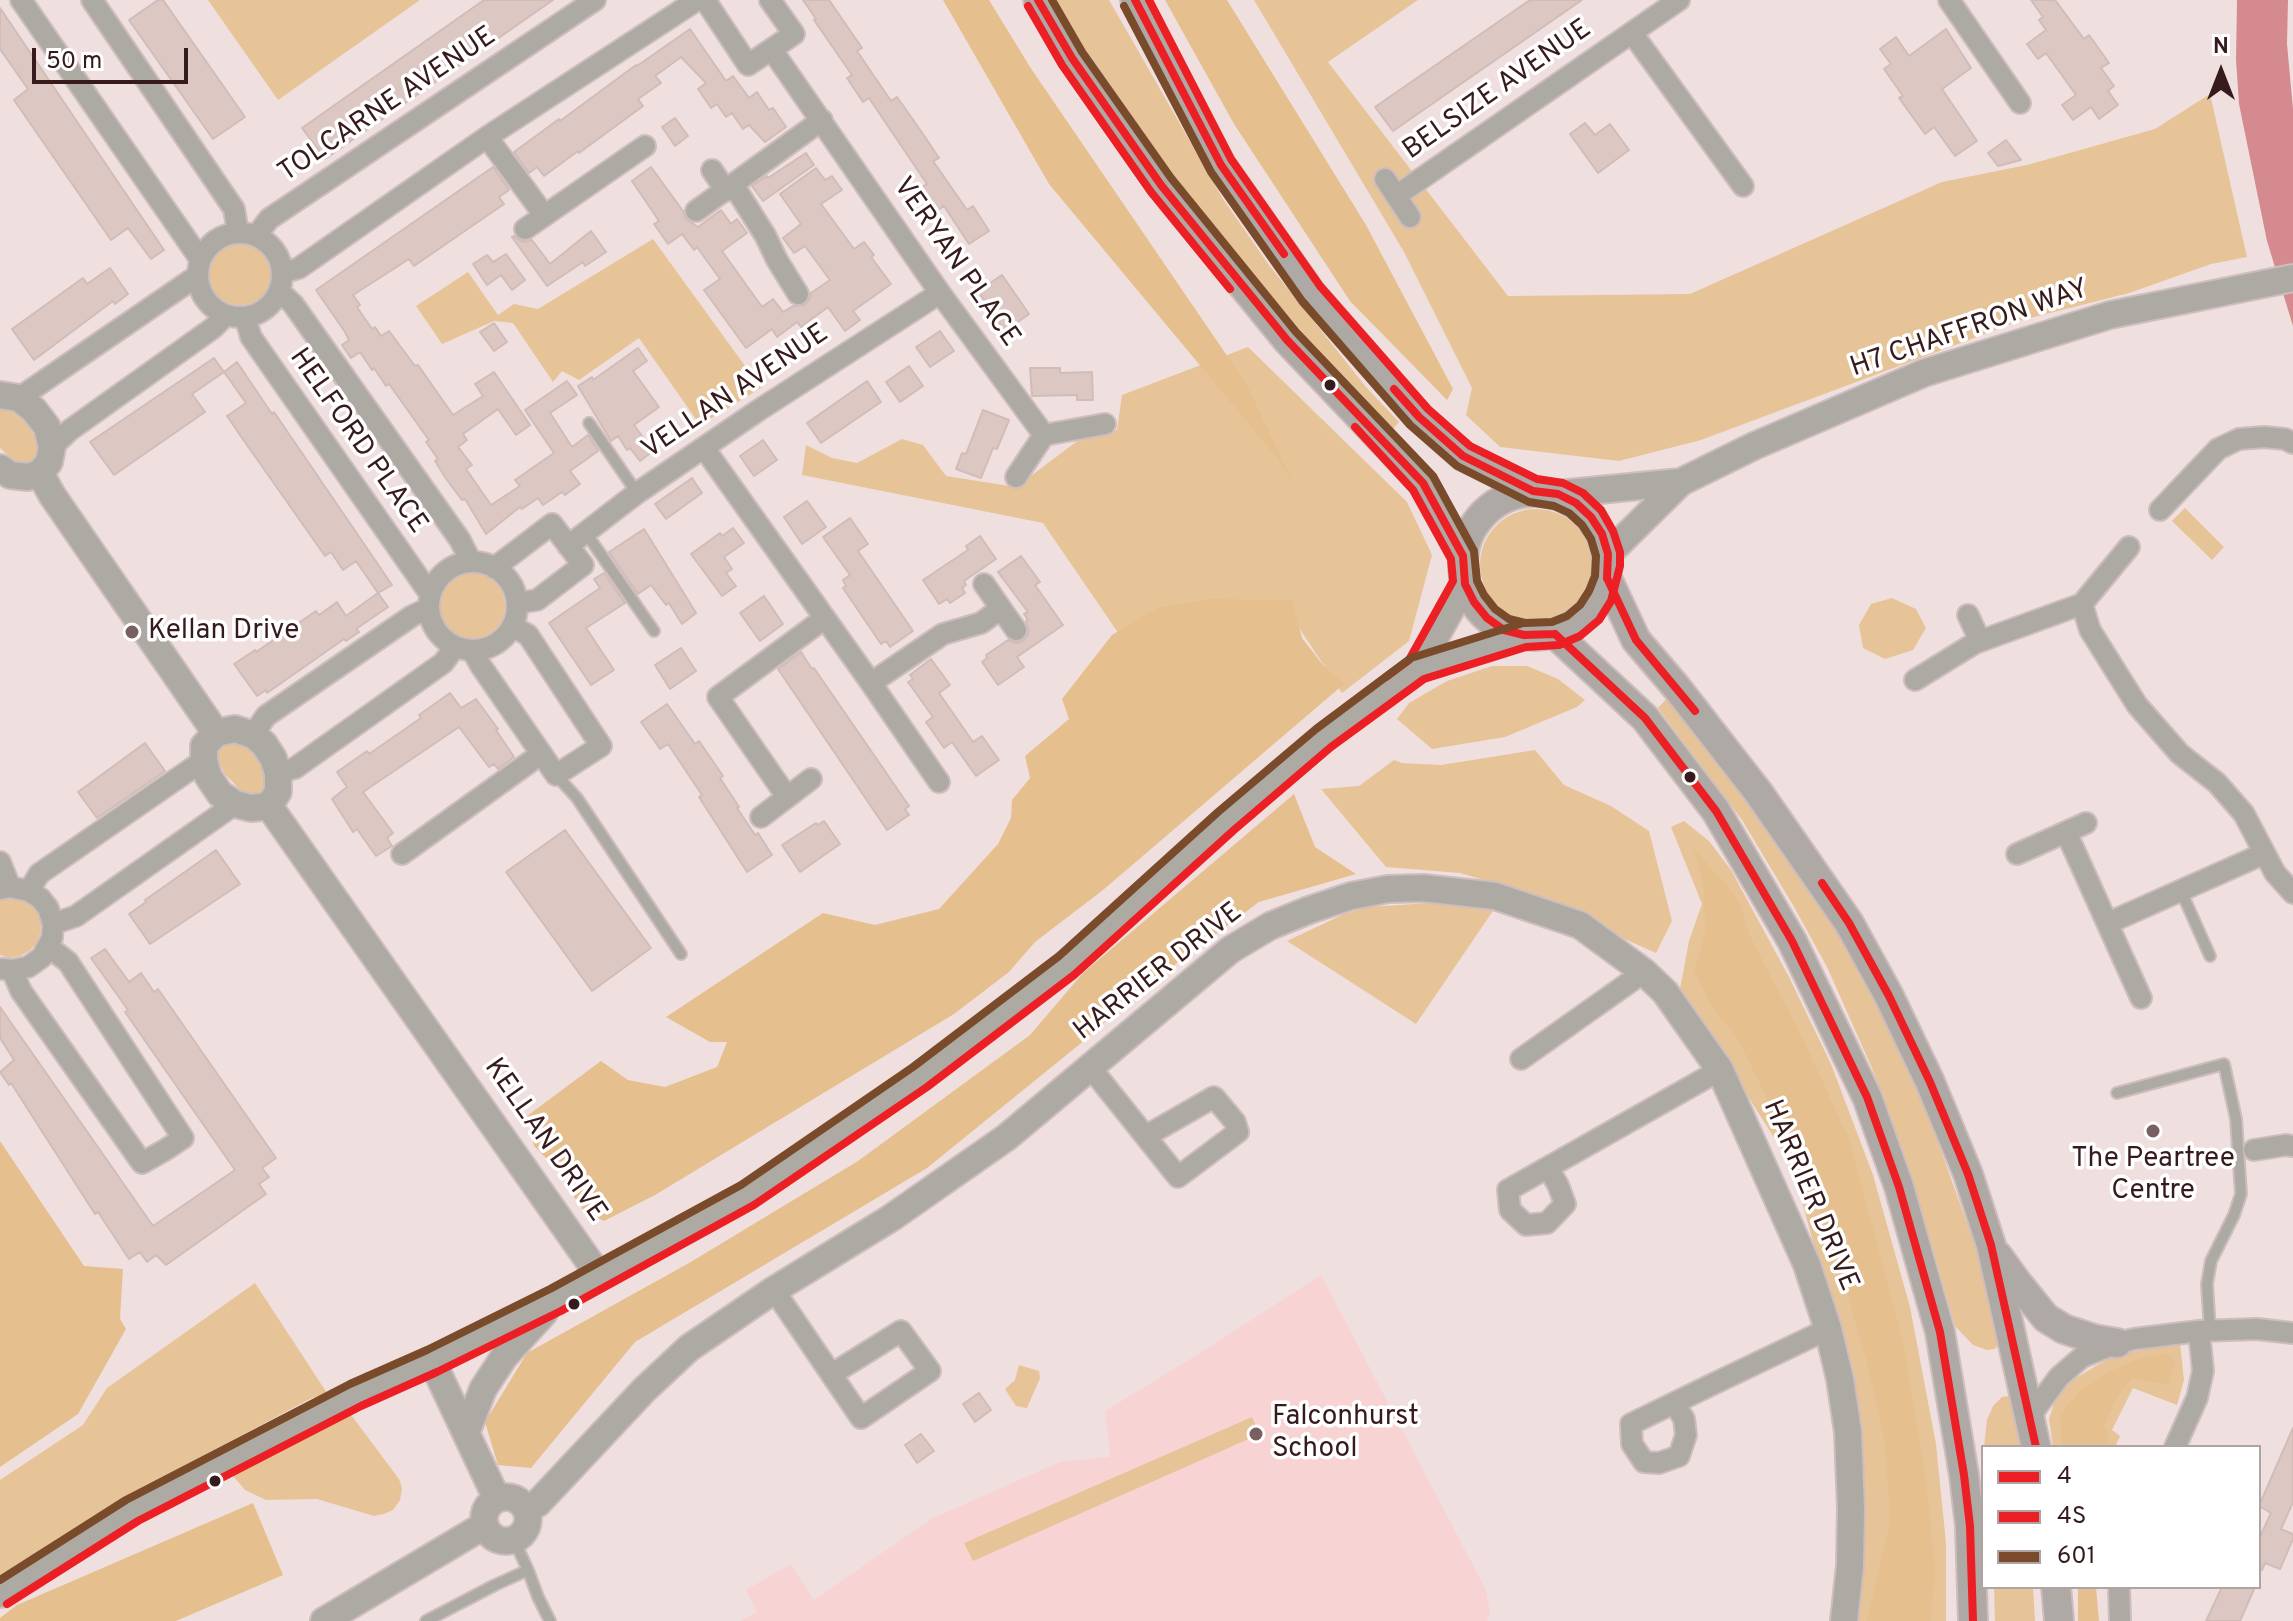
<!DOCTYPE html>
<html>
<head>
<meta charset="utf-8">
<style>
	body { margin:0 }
	#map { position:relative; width:2293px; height:1621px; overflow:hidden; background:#f0dfdf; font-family:Overpass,sans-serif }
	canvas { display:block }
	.legend { position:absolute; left:1981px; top:1445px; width:280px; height:144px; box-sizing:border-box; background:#fff; border:2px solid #afa4a4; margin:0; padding:10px 14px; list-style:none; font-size:24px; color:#371b1c }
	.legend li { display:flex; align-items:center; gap:16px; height:40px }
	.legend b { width:40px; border:2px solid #afa4a4 }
	.north { position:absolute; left:2181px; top:32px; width:80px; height:80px; -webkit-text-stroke:6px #fff; paint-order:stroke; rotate:0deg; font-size:22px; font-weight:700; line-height:32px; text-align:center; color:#371b1c }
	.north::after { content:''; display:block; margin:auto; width:28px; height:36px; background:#371b1c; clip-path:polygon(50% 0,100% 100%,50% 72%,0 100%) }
	.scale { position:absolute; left:32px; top:48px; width:156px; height:36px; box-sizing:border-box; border:4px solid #371b1c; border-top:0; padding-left:10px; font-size:24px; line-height:28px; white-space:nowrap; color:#371b1c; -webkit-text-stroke:6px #fff; paint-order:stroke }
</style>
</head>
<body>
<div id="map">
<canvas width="2293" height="1621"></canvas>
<ul class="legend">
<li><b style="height:10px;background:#ec1f25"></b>4</li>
<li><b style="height:10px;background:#ec1f25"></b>4S</li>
<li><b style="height:10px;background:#7a4b2a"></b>601</li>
</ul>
<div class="north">N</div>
<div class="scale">50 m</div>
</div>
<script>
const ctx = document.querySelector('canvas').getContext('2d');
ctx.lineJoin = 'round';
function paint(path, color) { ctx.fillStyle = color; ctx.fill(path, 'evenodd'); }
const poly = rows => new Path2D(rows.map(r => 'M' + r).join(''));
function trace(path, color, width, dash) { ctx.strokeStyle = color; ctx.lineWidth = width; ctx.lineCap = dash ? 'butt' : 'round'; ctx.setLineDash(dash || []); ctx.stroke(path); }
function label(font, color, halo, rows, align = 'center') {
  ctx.font = font + ' Overpass,sans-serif'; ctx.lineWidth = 7; ctx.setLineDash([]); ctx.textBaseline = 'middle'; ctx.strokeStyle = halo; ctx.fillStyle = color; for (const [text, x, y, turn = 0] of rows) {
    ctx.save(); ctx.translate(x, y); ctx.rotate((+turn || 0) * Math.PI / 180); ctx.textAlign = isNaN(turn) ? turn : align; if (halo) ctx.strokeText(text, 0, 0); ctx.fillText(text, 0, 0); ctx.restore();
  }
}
paint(poly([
	[1321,1275,1486,1590,1490,1613,1487,1621,740,1621,757,1612,746,1590,791,1564,814,1600,931,1519,1060,1462,1110,1457,1105,1411,1205,1350]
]), '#f8d3d3');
paint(poly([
	[208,0,420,0,278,100],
	[1052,0,1109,0,1223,199,1269,265,1366,387,1399,422,1389,434,1300,338,1199,216,1126,113],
	[1254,0,1418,0,1328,62,1508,296,1690,294,1942,182,2027,165,2155,129,2210,94,2247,257,2211,264,2129,293,2022,320,1701,440,1619,461,1500,447,1466,415,1472,388,1404,252],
	[653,239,761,388,700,425,639,338,579,380,562,371,553,382,513,323,494,321,442,344,416,306,468,272,498,315,514,304,538,309],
	'209 274a31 31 0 1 1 62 0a31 31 0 1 1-62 0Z',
	[1248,347,1407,502,1432,555,1409,641,1342,693,1286,608,1121,637,1043,523,802,475,806,445,832,458,857,463,902,439,923,445,946,476,1016,487,1076,442,1117,430,1122,395],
	[0,409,10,410,29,425,38,445,38,454,34,463,23,465,14,461,0,448],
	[2185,508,2224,547,2212,560,2172,521],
	'1480 565a56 56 0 1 1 112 0a56 56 0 1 1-112 0Z',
	'439 606a33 33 0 1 1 66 0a33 33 0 1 1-66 0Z',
	[1892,598,1916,609,1926,628,1913,650,1885,659,1863,648,1859,625,1871,604],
	[1492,666,1527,666,1558,679,1585,700,1577,707,1505,737,1432,749,1397,719,1409,703,1447,681],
	[1669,696,1710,743,1805,880,1845,945,1886,1021,1920,1092,1981,1262,2000,1342,1995,1349,1987,1350,1973,1345,1955,1326,1929,1235,1901,1146,1872,1068,1827,967,1793,905,1742,820,1658,708],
	[230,740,246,746,261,762,266,776,266,785,261,793,250,795,242,792,224,773,219,762,219,748,222,743],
	[1535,750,1564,785,1611,806,1649,831,1672,921,1656,953,1505,886,1460,873,1386,867,1321,789,1359,786,1394,760,1402,763,1441,765],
	[1684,821,1709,841,1731,870,1789,977,1831,1064,1873,1175,1910,1307,1936,1444,1946,1543,1946,1621,1848,1621,1866,1514,1859,1407,1792,1166,1680,989,1689,941,1702,904,1671,827],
	[11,897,21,899,30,904,37,912,41,923,40,934,36,944,29,951,20,956,9,958,0,955,0,899],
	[1430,903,1471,904,1495,908,1416,1024,1287,941,1344,914,1368,907],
	[255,1283,327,1393,310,1399,127,1496,0,1593,0,1480,83,1425,107,1388],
	[2180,1343,2184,1380,2177,1405,2133,1388,2112,1430,2120,1436,2115,1447,2053,1447,2049,1419,2056,1397,2071,1381,2114,1355],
	[1019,1365,1039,1371,1040,1378,1027,1408,1016,1406,1005,1389,1015,1380],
	[2009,1396,2014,1402,2023,1447,1984,1447,1987,1420,1993,1406,2002,1397],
	[343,1404,399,1479,402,1488,400,1500,393,1510,384,1514,374,1516,317,1499,266,1500,245,1490,222,1463],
	[1252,1417,1260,1434,973,1561,964,1543],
	[1994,1587,2033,1587,2035,1621,1995,1621]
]), '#e7c498');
paint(poly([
	[943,0,989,0,1030,67,1247,385,1294,485,1278,459,1049,184],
	[1165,0,1227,0,1366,225,1453,389,1447,400,1350,301,1234,124],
	[1211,599,1292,600,1302,638,1323,665,1344,684,1103,890,1035,942,1009,972,954,1014,655,1195,604,1221,585,1212,574,1197,577,1181,567,1165,551,1163,534,1146,527,1116,601,1061,628,1080,665,1087,717,1067,727,1042,710,1042,666,1017,823,913,875,925,939,909,998,844,1011,818,1012,800,1030,778,1025,756,1069,719,1062,699,1112,635,1157,608],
	[1294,794,1315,847,1356,874,1259,902,1145,987,1080,1044,927,1168,635,1342,531,1468,498,1465,485,1422,527,1353,689,1263,858,1161,1030,1035,1083,973],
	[1694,848,1738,899,1750,936,1802,1037,1849,1139,1904,1345,1925,1473,1935,1567,1931,1621,1867,1621,1890,1521,1885,1443,1868,1367,1848,1297,1806,1172,1776,1117,1741,1045,1710,1003,1694,971,1705,935,1704,887],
	[0,1141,84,1266,123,1269,120,1319,126,1329,78,1414,0,1467],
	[2168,1353,2175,1362,2168,1385,2132,1378,2119,1393,2104,1425,2110,1439,2105,1447,2062,1447,2060,1414,2082,1389,2105,1373,2141,1358],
	[253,1503,283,1575,176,1621,0,1621,0,1618,17,1605],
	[2078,1587,2096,1587,2099,1621,2078,1621]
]), '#e5c08e');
paint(poly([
	[2237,0,2288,0,2287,44,2293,109,2293,326,2267,241,2239,104,2236,60]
]), '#d48a8e');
const building = poly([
	[158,0,163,0,245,117,213,139,129,20,158,0],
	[484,0,553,0,325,159,302,128,484,0],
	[803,0,829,0,862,48,857,51,891,101,897,97,923,134,939,158,933,161,967,210,973,206,989,231,969,244,944,206,938,210,922,187,927,184,869,98,863,102,847,78,852,75,814,20,816,19,803,0],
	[1530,0,1582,0,1393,131,1375,107,1530,0],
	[2031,0,2055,0,2084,39,2089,35,2109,63,2101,68,2114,86,2108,91,2118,105,2099,119,2091,107,2073,120,2062,105,2076,95,2046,53,2038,59,2027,44,2046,30,2039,20,2043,17,2031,0],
	[0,8,164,250,151,259,128,228,111,240,14,100,28,89,0,49,0,8],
	[690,29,726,81,733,76,749,98,757,92,769,110,773,108,786,127,765,142,749,125,743,129,732,113,726,117,717,104,711,108,698,89,706,83,681,57,655,76,661,83,638,99,643,106,579,153,578,151,544,176,537,167,529,173,514,152,559,119,560,121,636,65,637,66,690,29],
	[1946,29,1971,68,1942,89,1977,141,1955,156,1934,127,1925,134,1899,98,1903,96,1884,69,1891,64,1880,49,1896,37,1909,56,1946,29],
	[675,118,688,136,675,146,662,127,675,118],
	[1585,123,1595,135,1610,124,1629,150,1598,173,1570,134,1585,123],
	[2006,140,2021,160,1998,166,1988,153,2006,140],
	[806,153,814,165,763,201,752,186,767,176,768,178,806,153],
	[493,167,508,188,509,190,499,197,504,204,414,266,409,259,353,295,360,305,357,307,372,329,375,327,381,336,389,331,415,366,418,365,453,415,483,396,475,384,494,372,530,425,516,435,498,409,463,434,467,440,458,447,472,465,466,469,491,505,520,486,515,480,554,453,525,410,567,381,577,395,550,413,572,447,588,435,598,451,570,471,580,484,565,495,562,492,543,505,538,498,522,509,520,507,486,534,465,499,462,500,447,480,435,461,438,459,426,442,429,440,389,384,386,386,374,368,372,370,360,352,351,358,342,345,349,340,345,332,316,290,493,167],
	[651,167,683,211,686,219,698,227,721,210,731,224,737,219,747,233,722,251,762,307,773,299,783,312,793,306,804,305,810,299,811,293,830,280,805,246,794,253,783,238,801,224,780,194,816,168,825,180,832,176,842,190,821,204,854,249,864,242,874,255,871,257,891,284,853,311,860,320,845,331,828,307,801,327,797,322,777,337,772,329,746,348,704,290,720,279,697,247,694,250,682,234,668,244,654,224,659,221,632,181,651,167],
	[591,231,606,252,585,266,583,262,547,286,512,237,514,236,519,240,525,242,532,240,550,264,591,231],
	[506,254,525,280,512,290,501,275,487,285,473,264,487,255,493,262,506,254],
	[110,268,128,294,115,304,113,301,34,360,12,329,83,278,87,284,110,268],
	[1002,275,1029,314,1005,331,978,291,1002,275],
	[494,323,507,342,494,351,480,332,494,323],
	[940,331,954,351,930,367,916,347,940,331],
	[638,348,647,361,633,371,659,407,634,425,653,451,640,461,630,448,627,450,618,436,611,441,578,386,592,377,593,380,638,348],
	[214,358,224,372,192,394,205,412,114,475,90,442,214,358],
	[237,362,272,414,274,412,392,585,378,593,356,561,343,570,331,552,325,556,240,435,227,416,246,403,224,372,237,362],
	[909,366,923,386,900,402,886,382,909,366],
	[1030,368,1060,368,1060,373,1092,372,1093,400,1077,400,1077,395,1032,396,1030,368],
	[867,381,881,402,821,443,807,423,867,381],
	[983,410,1009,420,997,449,993,448,981,478,956,469,962,453,966,454,983,410],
	[763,440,777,460,754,476,740,456,763,440],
	[692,478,702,493,666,519,655,504,692,478],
	[807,501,826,527,802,544,784,517,807,501],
	[850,518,868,544,858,551,913,631,890,647,886,641,881,644,843,588,846,586,843,580,850,575,823,537,850,518],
	[733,528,744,543,724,557,732,569,726,573,736,586,722,596,691,554,720,533,722,536,733,528],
	[644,529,696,613,682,624,669,603,666,605,651,585,638,594,609,552,644,529],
	[980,536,996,559,964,581,966,585,962,588,965,593,950,603,947,599,939,604,923,580,968,550,966,546,980,536],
	[1021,556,1040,582,1035,585,1063,625,1017,657,1024,667,998,685,982,662,987,658,986,655,1008,640,1016,643,1023,641,1027,636,1029,630,1026,621,1028,620,1024,614,1028,612,998,572,1021,556],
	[604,573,625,603,586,628,614,670,591,685,549,623,600,588,594,579,604,573],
	[378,593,388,607,356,629,359,632,346,641,344,639,267,693,266,690,257,696,234,664,255,650,256,652,316,611,319,615,337,602,346,616,378,593],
	[764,596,783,624,760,641,740,613,764,596],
	[681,648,696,671,670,689,655,665,681,648],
	[801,652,812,669,814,668,909,806,905,809,909,815,887,830,778,669,801,652],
	[931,659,950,685,939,693,973,742,982,736,999,760,976,776,952,742,944,748,926,722,933,717,908,682,913,679,910,675,931,659],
	[450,693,461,708,476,699,498,729,496,730,514,757,498,769,494,764,489,767,459,727,363,792,393,833,387,838,392,846,376,856,357,829,353,832,332,799,347,787,337,772,367,751,369,754,421,718,419,715,450,693],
	[667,704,695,744,699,741,723,776,720,778,739,807,737,808,755,835,758,833,772,855,747,872,699,797,702,795,668,744,660,749,641,722,667,704],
	[145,743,165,771,97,818,78,792,145,743],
	[824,821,840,844,800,872,782,845,816,823,818,825,824,821],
	[565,830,651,948,592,991,506,872,565,830],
	[216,850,240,884,150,944,129,914,146,902,145,900,216,850],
	[105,949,129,982,141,973,154,992,158,989,276,1158,262,1168,269,1177,259,1184,266,1194,166,1265,156,1255,147,1262,140,1252,129,1259,98,1212,95,1214,11,1083,9,1085,0,1072,14,1060,0,1038,0,1007,153,1226,235,1170,125,1012,128,1010,91,958,105,949],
	[979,1393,991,1410,975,1422,963,1404,979,1393],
	[2293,1428,2293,1502,2281,1529,2293,1534,2293,1539,2280,1569,2265,1563,2262,1570,2259,1569,2259,1539,2271,1513,2259,1506,2293,1428],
	[921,1434,934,1451,917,1463,905,1445,921,1434],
	[2222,1587,2255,1587,2240,1621,2206,1621,2222,1587]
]);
paint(building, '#dcc7c3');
trace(building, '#d1bcb7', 2);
const service = poly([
	[589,423,637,493],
	[586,533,654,631],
	[556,775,577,798,681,954],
	[2181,891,2210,956],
	[2117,1093,2224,1064,2236,1119,2241,1194,2234,1215,2211,1261,2207,1284,2210,1330],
	[514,1540,528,1570,538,1597,550,1621],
	[426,1621,495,1585,528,1570]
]);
const minor = poly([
	[21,0,200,259],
	[92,0,234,209,238,233],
	[1949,0,2020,103],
	[707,3,748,65,794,34,770,0],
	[1632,33,1743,186],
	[772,50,940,293,1044,435],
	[487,137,544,215],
	[712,170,726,191],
	[1385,179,1410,217],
	[734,186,765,235,777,260,798,294],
	[1396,196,1679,0],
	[696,211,822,120],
	[525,229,645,146],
	'198 275a42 42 0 1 1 84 0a42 42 0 1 1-84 0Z',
	[256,236,269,219,595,0],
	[282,273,299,268,487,137,694,2],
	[279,291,293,304,460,540,471,562],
	[245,317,251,337,430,594],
	[19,398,197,276],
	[52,447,70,430,213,328,226,315],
	[704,448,871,683,939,782],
	[1016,477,1044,435,1105,424],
	[2160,510,2218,449,2239,439,2264,437,2285,439,2293,443],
	[568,546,637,493,759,410,940,293],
	'429 606a44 44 0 1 1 88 0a44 44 0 1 1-88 0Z',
	[494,568,552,524,583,565,537,600,517,603],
	[984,584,1016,630],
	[2082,604,2090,630,2137,705,2180,754,2217,783,2244,814,2275,873,2293,893],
	[1968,615,1980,641],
	[472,650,481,666,556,775,601,746,528,635,512,626],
	[1915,680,1975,643,2082,604,2129,547],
	[871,683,943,634,981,623,1000,609],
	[253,735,266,716,412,616,429,608],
	[278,773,295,768,443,663,455,647],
	[787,797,718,697,825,618],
	[761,817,811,779],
	[2066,832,2141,998],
	[402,854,541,754],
	[2017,854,2086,823],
	[0,862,10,887],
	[0,889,10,887,29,891,40,898,48,908,53,924,52,938,42,957,28,967,12,970,2,969],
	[29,891,39,874,204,760],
	[2108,923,2263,854],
	[53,924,76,916,235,804],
	[12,970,21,991,142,1163,165,1150,183,1138,68,962,49,947],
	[1521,1059,1644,972],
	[1090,1067,1178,1177,1238,1132,1235,1122,1214,1097,1146,1136],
	[2254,1150,2286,1145,2293,1146],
	[1548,1168,1558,1185,1565,1204,1547,1223,1526,1225,1510,1210,1508,1190,1720,1070],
	[774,1290,861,1418,930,1371,901,1331,832,1374],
	[1674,1403,1684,1419,1686,1435,1679,1456,1659,1463,1644,1462,1632,1444,1631,1424,1674,1403,1711,1385,1828,1329],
	[2030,1416,2059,1377,2082,1357,2117,1343,2134,1339,2199,1331,2257,1329,2293,1333],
	[2175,1447,2197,1398,2203,1371,2199,1331],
	[2119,1587,2120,1621]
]);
const tertiary = poly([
	[0,395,19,398,34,410,47,427,52,447,49,462,40,473,28,477,10,475,0,468],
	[40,473,52,495,216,733],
	[1558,494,1681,482],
	[1608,554,1681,482,1754,446,1924,373,2110,315,2293,278],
	[1418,668,1465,584],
	[235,729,253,735,264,744,273,758,278,773,278,792,269,806,251,808,235,804,220,794,208,776,204,760,204,746,216,733,235,729],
	[269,806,600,1277],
	[432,1361,497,1499],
	[466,1433,483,1389,504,1357,544,1313],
	'484 1519a22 22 0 1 1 44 0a22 22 0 1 1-44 0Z',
	[526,1510,538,1503,644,1390,689,1348,774,1290,891,1218,1007,1137,1230,950,1270,926,1309,910,1351,896,1388,889,1423,888,1495,896,1580,925,1644,972,1665,992,1720,1070,1807,1265,1828,1329,1840,1379,1848,1432,1851,1509,1850,1566,1844,1621],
	[0,1594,40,1567,132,1511,356,1395,432,1361,556,1300,747,1195,920,1077,1067,965,1226,821,1324,738,1418,668,1524,635],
	[324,1621,485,1525]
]);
const secondary = poly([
	[1038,0,1072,58,1161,185,1287,340,1423,483,1463,556],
	[1135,0,1221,165,1311,293,1419,417,1463,456,1533,491],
	'1463 564a72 72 0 1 1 144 0a72 72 0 1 1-144 0Z',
	[1607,578,1636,640,1677,688,1758,792,1849,923,1889,996,1930,1082,1968,1174,1991,1245,2036,1447],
	[1555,634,1645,718,1716,811,1792,941,1867,1097,1899,1187,1940,1332,1964,1475,1970,1526,1973,1621],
	[1998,1256,2016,1281,2046,1318,2064,1329,2094,1339,2117,1343],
	[2056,1587,2059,1621]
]);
trace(service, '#cdbdbe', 14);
trace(minor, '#cdbdbe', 24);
trace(tertiary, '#cdbdbe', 30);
trace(secondary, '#cdbdbe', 32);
trace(service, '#adaaa4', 10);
trace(minor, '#adaaa4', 20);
trace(tertiary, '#adaaa4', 26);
trace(secondary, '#aea9a4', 28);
trace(poly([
	[1038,0,1072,58,1161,185,1287,340,1423,483,1463,556,1465,584,1474,602,1487,618,1504,630,1524,635,1555,634],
	[1135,0,1221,165,1284,254],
	[1394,389,1419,417,1463,456,1533,491,1558,494,1576,503,1591,517,1602,534,1608,554,1607,578],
	[1607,578,1636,640,1695,711],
	[1555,634,1645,718,1716,811,1792,941,1867,1097,1899,1187,1940,1332,1964,1475,1970,1526,1973,1621],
	[1822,883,1849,923,1889,996,1930,1082,1968,1174,1991,1245,2036,1447]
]), '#ec1f25', 8);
trace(poly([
	[1028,6,1062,65,1151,192,1230,289],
	[1355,427,1413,490,1451,559,1453,581,1409,660,1386,677],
	[7,1604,138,1521,361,1406,437,1372,561,1311,754,1205,927,1087,1074,975,1234,830,1331,747,1424,679,1526,647,1559,645,1580,636,1599,620,1611,601,1620,566,1620,552,1613,531,1601,510,1583,493,1563,483,1537,479,1470,446,1428,409,1320,286,1231,159,1149,0]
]), '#ec1f25', 8);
trace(poly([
	[1052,0,1082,52,1171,178,1296,332,1433,476,1474,551,1477,581,1484,595,1495,609,1509,619,1525,623,1552,622,1567,616,1580,605,1589,591,1595,576,1596,556,1591,539,1582,525,1569,513,1554,506,1529,502,1457,466,1410,425,1302,301,1211,172,1124,6],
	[0,1580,126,1500,350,1384,427,1350,550,1289,741,1185,913,1067,1059,956,1218,812,1316,729,1411,658,1520,624]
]), '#7a4b2a', 8);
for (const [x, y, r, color] of [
	[1330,385,7,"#371b1c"],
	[132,632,8,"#786060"],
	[1690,777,7,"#371b1c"],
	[2153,1131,8,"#786060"],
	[574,1304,7,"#371b1c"],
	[1256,1434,8,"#786060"],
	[215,1481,7,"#371b1c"]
]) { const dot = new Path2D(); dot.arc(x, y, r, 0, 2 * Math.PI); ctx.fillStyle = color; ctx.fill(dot); trace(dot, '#fff', 3); }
label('28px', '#371b1c', '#fff', [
	["BELSIZE AVENUE",1498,91,-35],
	["TOLCARNE AVENUE",388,106,-34],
	["VERYAN PLACE",955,263,55],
	["H7 CHAFFRON WAY",1970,330,-19],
	["VELLAN AVENUE",736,393,-34],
	["HELFORD PLACE",357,442,55],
	["HARRIER DRIVE",1159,973,-38],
	["KELLAN DRIVE",544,1141,55],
	["HARRIER DRIVE",1809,1196,67]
]);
label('28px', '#371b1c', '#fff', [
	["Kellan Drive",148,632],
	["The Peartree",2153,1160,"center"],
	["Centre",2153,1192,"center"],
	["Falconhurst",1272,1418],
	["School",1272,1450]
], 'left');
</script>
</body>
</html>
